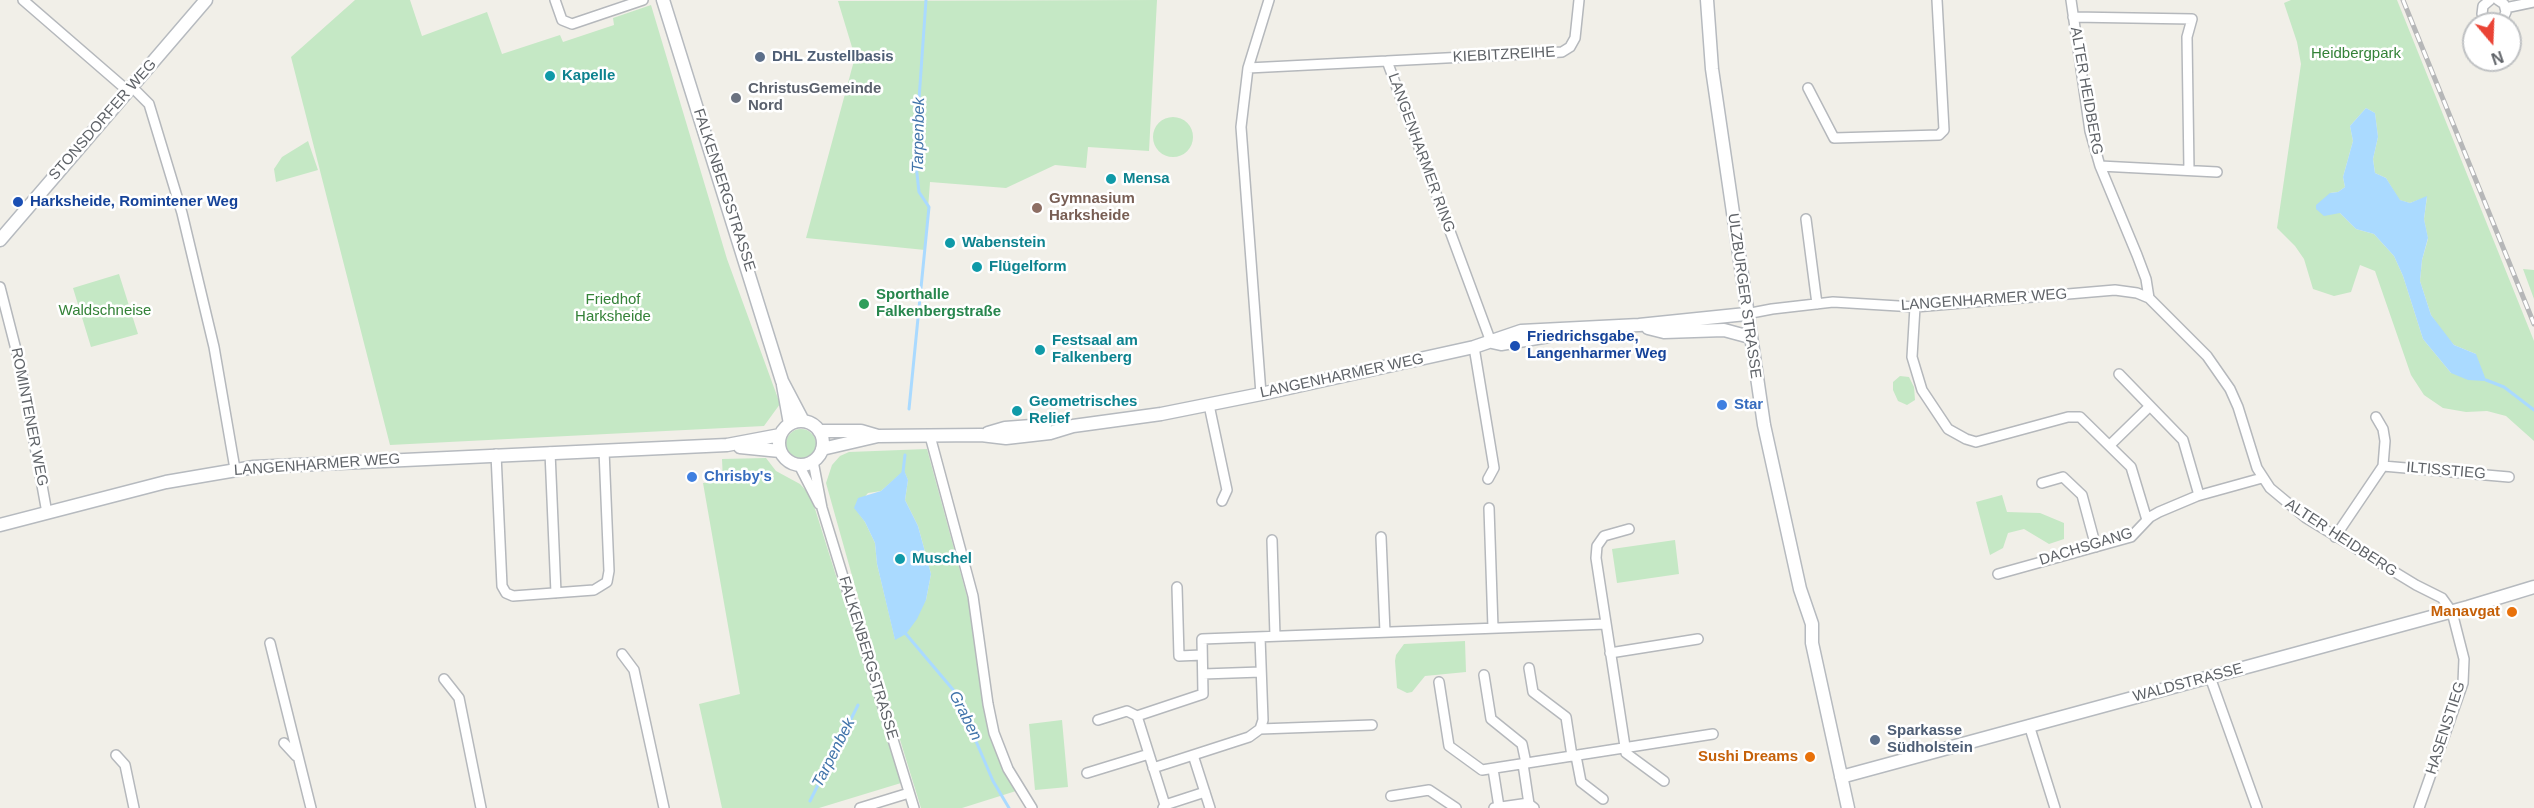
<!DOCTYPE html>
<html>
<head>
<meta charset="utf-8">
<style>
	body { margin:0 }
	#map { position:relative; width:2534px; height:808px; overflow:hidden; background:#f1efe8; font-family:Arial,sans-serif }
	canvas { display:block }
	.north { position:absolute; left:2462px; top:12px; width:60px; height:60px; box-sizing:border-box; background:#fff; border:2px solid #bfc1c3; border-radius:50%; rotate:161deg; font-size:16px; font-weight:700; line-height:24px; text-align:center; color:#5f6368 }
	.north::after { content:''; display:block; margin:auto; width:21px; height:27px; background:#ea4335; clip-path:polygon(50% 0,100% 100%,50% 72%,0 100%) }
</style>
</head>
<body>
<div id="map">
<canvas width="2534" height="808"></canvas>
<div class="north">N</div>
</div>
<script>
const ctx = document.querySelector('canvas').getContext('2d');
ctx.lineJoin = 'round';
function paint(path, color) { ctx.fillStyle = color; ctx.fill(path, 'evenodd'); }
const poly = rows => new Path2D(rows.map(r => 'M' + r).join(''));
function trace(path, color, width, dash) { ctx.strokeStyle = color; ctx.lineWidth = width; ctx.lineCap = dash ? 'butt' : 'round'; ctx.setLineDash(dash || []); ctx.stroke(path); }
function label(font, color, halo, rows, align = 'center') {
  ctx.font = font + ' Arial,sans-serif'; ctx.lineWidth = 5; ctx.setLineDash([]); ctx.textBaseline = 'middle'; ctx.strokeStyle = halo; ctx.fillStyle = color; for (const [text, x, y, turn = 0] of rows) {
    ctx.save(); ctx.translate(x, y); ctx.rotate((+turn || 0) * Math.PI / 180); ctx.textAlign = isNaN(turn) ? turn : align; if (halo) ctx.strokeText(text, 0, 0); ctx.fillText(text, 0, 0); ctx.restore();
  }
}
paint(poly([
	[355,0,410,0,422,36,487,12,502,54,560,35,563,42,614,25,613,18,651,5,727,259,780,404,764,426,390,445,291,57],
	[1157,0,1149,151,1088,147,1086,168,1055,165,1006,188,930,182,925,250,806,238,855,57,838,1],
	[2291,0,2397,0,2534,341,2534,441,2506,416,2487,411,2466,412,2443,408,2424,395,2411,375,2375,271,2360,265,2351,292,2334,296,2313,289,2304,259,2295,246,2277,228,2301,64,2297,42,2284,3],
	[2366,108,2375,113,2378,137,2373,159,2375,173,2386,178,2399,200,2410,203,2427,197,2424,219,2428,239,2422,260,2420,281,2431,315,2442,332,2454,345,2476,354,2451,373,2423,339,2403,276,2394,256,2374,234,2356,229,2340,213,2332,213,2330,193,2338,192,2345,187,2343,177,2353,141,2350,126],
	'1153 137a20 20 0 1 1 40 0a20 20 0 1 1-40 0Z',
	[308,141,318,170,276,182,274,169,282,157],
	[2523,269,2534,270,2534,299],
	[119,274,138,334,91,347,73,288],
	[1900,376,1909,377,1914,387,1915,400,1907,405,1898,401,1893,390,1893,382],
	'786 444a15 15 0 1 1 30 0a15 15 0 1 1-30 0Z',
	[927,449,969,604,987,724,997,753,1016,791,962,808,921,808,878,668,826,483,832,465,840,456,849,452],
	[904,471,908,480,905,500,918,526,931,574,926,600,895,639,877,564,875,543,865,522,855,508,868,493,881,491],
	[766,458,776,471,800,484,811,496,901,783,819,808,722,808,699,704,740,694,703,483,723,481,722,459],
	[2002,495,2007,512,2040,513,2064,523,2064,539,2049,544,2024,529,2008,533,2003,548,1990,555,1976,502],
	[1675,540,1679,574,1617,583,1612,549],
	[1465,641,1466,672,1425,676,1412,692,1407,693,1397,688,1395,661,1396,655,1404,644],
	[1062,720,1068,787,1035,790,1029,724]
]), '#c5e8c5');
paint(poly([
	[2366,108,2375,113,2378,137,2373,159,2375,173,2386,178,2400,200,2410,203,2427,196,2424,219,2428,238,2422,260,2420,281,2431,315,2454,345,2476,354,2486,380,2484,381,2468,380,2451,373,2423,339,2403,276,2394,256,2374,234,2356,229,2340,213,2324,216,2316,209,2316,205,2330,193,2338,192,2345,187,2343,177,2353,141,2350,126],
	[904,470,908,480,905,500,918,526,931,574,926,600,917,619,906,634,895,640,877,564,875,543,865,522,854,508,858,498,881,491]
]), '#aadaff');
trace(poly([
	[2486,380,2504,387,2534,410],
	[909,409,929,207,919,192,915,156,926,0],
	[903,472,905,455],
	[906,634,955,692,993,781,1009,808],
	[810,801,858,705]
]), '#aadaff', 3);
const street = poly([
	[23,0,128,91],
	[555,0,562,20,572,24,643,0],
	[2071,0,2090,131,2100,166,2137,255,2146,279,2149,298],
	[2490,0,2483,6,2482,14,2488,21,2495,23,2503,19,2506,12,2504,4,2498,0],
	[2505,8,2534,2],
	[2073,17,2192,19,2187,37,2189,170],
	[1387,61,1562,52,1570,47,1575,38,1579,0],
	[1248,68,1387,61,1491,342],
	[132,87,149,104,182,213,214,347,235,469],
	[1808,88,1834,138,1939,135,1944,130,1937,0],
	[2100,166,2217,172],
	[1806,219,1817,304],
	[0,287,21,369,47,513],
	[1915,307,1912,357,1922,390,1948,429,1966,439,1976,442,2068,417,2080,417,2131,467,2147,520],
	[1746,314,1772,309,1833,302,1915,307,2115,290,2137,293,2149,298,2207,356,2230,389,2238,407,2257,468,2270,488,2306,518,2416,585,2442,598,2452,612,2464,659,2463,683,2419,808],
	[1474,347,1494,468,1488,479],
	[2119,374,2183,440,2199,495],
	[1261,394,1241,127,1248,68,1269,0],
	[1209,405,1227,490,1222,501],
	[2376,417,2383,429,2385,441,2383,466],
	[930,436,973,596,988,704,994,733,1008,769,1032,808],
	[2110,445,2150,406],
	[550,452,556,593],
	[496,454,502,586,506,593,513,596,594,590,607,582,609,571,604,450],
	[813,461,822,508,914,808],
	[799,465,819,504],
	[2042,483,2063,477,2082,495,2096,547],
	[1489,508,1493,628],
	[1629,529,1604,536,1597,546,1596,558,1626,753,1664,781],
	[1381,537,1385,632],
	[2335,537,2383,466,2509,477],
	[1272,540,1275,636],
	[1998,574,2131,537,2150,517,2159,512,2197,496,2262,478],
	[1177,587,1179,656,1202,655],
	[1260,637,1263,720,1260,729],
	[270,643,311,808],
	[1610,653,1698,639],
	[622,654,634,670,664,808],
	[1529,668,1533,692,1566,717,1572,756],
	[1203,674,1261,672],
	[1484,675,1491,719,1522,744,1526,763],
	[2210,677,2257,808],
	[444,679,459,698,481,808],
	[1439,682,1449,746,1482,770,1713,734],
	[1137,716,1203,694,1202,639,1606,624],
	[1098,720,1127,711,1137,716,1165,805],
	[2029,725,2055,808],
	[284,743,296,756],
	[116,755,125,765,134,808],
	[1193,755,1210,808],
	[1576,756,1581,782,1603,799],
	[1523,764,1529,804,1534,808],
	[1153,768,1249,737,1260,729,1372,725],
	[1493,769,1499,807],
	[1087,773,1149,754],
	[1391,796,1429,790,1456,808],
	[860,808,909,793],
	[1163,808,1165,805,1205,792],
	[1494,808,1529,803]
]);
const secondary = poly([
	[663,0,782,381,803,421],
	[1707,0,1712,69,1764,425,1800,589,1812,624,1812,643,1848,808],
	[0,240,206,0],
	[1648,328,1664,332,1724,330,1750,337],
	[1492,342,1501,344,1549,336],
	[783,385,790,424],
	'779 443a22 22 0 1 1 44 0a22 22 0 1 1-44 0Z',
	[819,431,861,431,878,436,981,435,1006,438,1050,433,1073,426,1161,414,1261,394,1474,347,1521,331,1639,325,1746,314],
	[988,433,1005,428,1045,425],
	[740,447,780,451],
	[822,449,878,436],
	[0,525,166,482,254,467,727,445,780,435],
	[1841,777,2468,607,2534,587]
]);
trace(street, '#b5b8bc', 12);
trace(secondary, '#b6babf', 15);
trace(street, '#fff', 9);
trace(secondary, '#fff', 12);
const rail = poly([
	[2403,0,2534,324]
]);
trace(rail, '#b6b7b8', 5);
trace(rail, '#fff', 3, [9]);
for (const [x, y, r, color] of [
	[760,57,6,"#5c6f8a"],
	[550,76,6,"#0f9aa8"],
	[736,98,6,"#6b7280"],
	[1111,179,6,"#0f9aa8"],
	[18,202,6,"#1a4fb4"],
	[1037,208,6,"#8d6e63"],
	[950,243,6,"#0f9aa8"],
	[977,267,6,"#0f9aa8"],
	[864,304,6,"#2e9e5b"],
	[1515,346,6,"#1a4fb4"],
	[1040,350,6,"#0f9aa8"],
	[1722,405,6,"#3f7fe0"],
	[1017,411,6,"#0f9aa8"],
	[692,477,6,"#3f7fe0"],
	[900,559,6,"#0f9aa8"],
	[2512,612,6,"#e8710a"],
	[1875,740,6,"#5c6f8a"],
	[1810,757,6,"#e8710a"]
]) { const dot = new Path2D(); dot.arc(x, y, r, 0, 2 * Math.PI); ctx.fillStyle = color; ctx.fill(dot); trace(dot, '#fff', 2); }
label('15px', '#348238', '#fff', [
	["Heidbergpark",2356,54],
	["Friedhof",613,300],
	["Harksheide",613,317],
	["Waldschneise",105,311]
]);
label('15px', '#5f6368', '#fff', [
	["KIEBITZREIHE",1504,55,-3],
	["ALTER HEIDBERG",2086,91,80],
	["STONSDORFER WEG",103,120,-49],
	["LANGENHARMER RING",1421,153,70],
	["FALKENBERGSTRASSE",724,190,72],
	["ULZBURGER STRASSE",1744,296,82],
	["LANGENHARMER WEG",1984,300,-4],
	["LANGENHARMER WEG",1342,376,-12],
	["ROMINTENER WEG",29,417,79],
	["LANGENHARMER WEG",317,465,-4],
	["ILTISSTIEG",2446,471,5],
	["ALTER HEIDBERG",2341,538,33],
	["DACHSGANG",2086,547,-17],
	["FALKENBERGSTRASSE",868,658,73],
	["WALDSTRASSE",2188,683,-15],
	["HASENSTIEG",2446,728,-72]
]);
label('bold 15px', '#4e5e75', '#fff', [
	["DHL Zustellbasis",772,57],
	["Sparkasse",1887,731],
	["Südholstein",1887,748]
], 'left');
label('bold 15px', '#0d838f', '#fff', [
	["Kapelle",562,76],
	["Mensa",1123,179],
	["Wabenstein",962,243],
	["Flügelform",989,267],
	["Festsaal am",1052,341],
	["Falkenberg",1052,358],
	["Geometrisches",1029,402],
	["Relief",1029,419],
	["Muschel",912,559]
], 'left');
label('bold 15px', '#5b616d', '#fff', [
	["ChristusGemeinde",748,89],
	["Nord",748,106]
], 'left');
label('bold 15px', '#785e54', '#fff', [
	["Gymnasium",1049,199],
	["Harksheide",1049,216]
], 'left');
label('bold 15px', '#164399', '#fff', [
	["Harksheide, Romintener Weg",30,202],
	["Friedrichsgabe,",1527,337],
	["Langenharmer Weg",1527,354]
], 'left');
label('bold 15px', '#27864d', '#fff', [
	["Sporthalle",876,295],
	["Falkenbergstraße",876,312]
], 'left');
label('bold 15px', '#366cbe', '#fff', [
	["Star",1734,405],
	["Chrisby's",704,477]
], 'left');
label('bold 15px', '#c56008', '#fff', [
	["Manavgat",2500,612],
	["Sushi Dreams",1798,757]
], 'right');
label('italic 16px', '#4174aa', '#fff', [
	["Tarpenbek",919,135,-89],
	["Graben",965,716,63],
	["Tarpenbek",834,753,-63]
]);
</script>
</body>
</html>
